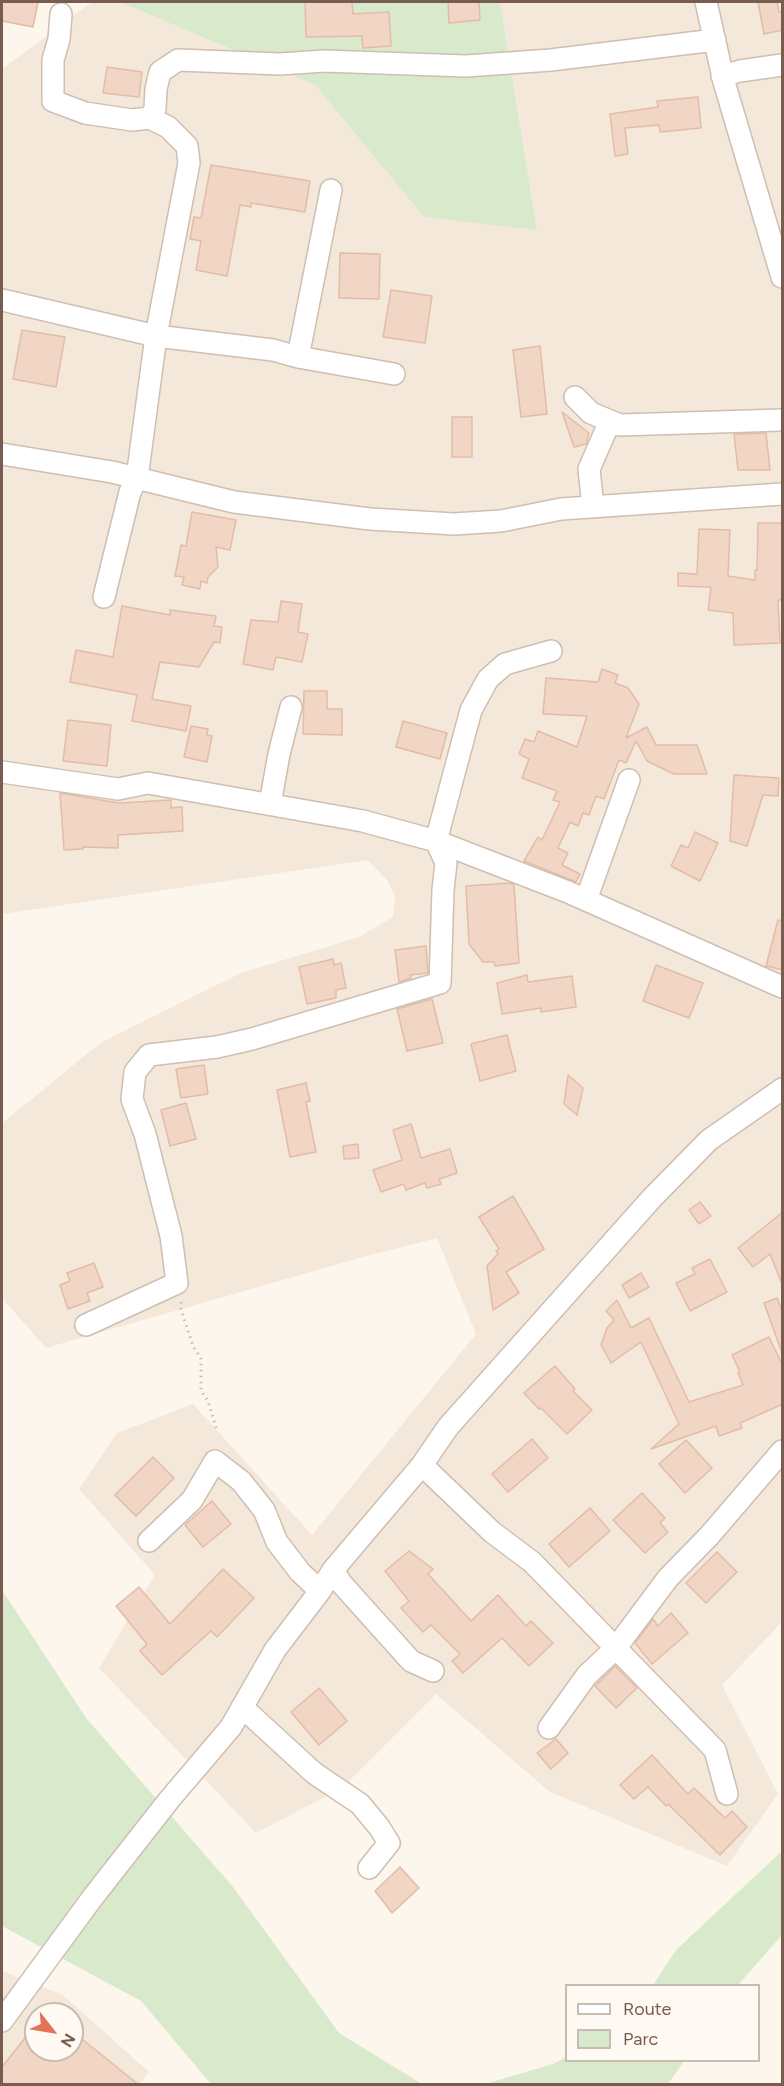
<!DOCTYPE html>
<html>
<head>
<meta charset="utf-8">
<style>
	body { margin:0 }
	#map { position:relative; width:784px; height:2086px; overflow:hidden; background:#fcf6ed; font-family:Figtree,sans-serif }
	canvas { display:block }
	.frame { position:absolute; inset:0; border:3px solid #785c4f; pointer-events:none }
	.legend { position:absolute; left:565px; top:1984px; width:195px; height:78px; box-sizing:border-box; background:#fefaf3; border:2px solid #c8bbb1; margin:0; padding:8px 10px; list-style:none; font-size:18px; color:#785c4f }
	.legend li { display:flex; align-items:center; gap:12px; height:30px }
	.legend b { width:30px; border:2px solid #c8bbb1 }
	.north { position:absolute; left:24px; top:2002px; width:60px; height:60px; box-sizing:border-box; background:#fefaf3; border:2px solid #c8bbb1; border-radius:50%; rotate:121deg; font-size:16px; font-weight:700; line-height:24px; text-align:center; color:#785c4f }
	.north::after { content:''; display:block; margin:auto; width:21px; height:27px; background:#e07358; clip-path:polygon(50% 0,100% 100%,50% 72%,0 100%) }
</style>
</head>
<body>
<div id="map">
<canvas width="784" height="2086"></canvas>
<div class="frame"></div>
<ul class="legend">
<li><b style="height:8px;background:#fff"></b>Route</li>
<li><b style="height:16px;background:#d8eacb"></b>Parc</li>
</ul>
<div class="north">N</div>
</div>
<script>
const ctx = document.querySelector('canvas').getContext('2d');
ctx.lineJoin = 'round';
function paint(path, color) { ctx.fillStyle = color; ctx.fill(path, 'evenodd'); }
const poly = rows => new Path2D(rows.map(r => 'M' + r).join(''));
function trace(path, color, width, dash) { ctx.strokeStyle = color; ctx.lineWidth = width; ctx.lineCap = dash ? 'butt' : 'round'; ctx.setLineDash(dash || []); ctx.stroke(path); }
paint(poly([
	[92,2,120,2,315,85,424,217,537,229,500,2,782,2,782,1622,722,1685,778,1794,727,1866,550,1792,436,1694,342,1788,256,1833,99,1668,155,1575,79,1489,117,1433,193,1404,312,1535,476,1334,437,1238,363,1257,46,1348,2,1298,2,1123,102,1042,241,973,359,937,393,917,395,896,387,880,368,860,2,914,2,69],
	[2,1971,63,1995,149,2072,140,2084,2,2084],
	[36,2014,72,2014,72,2050,36,2050]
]), '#f4e8db');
paint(poly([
	[120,2,500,2,537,230,424,217,315,85],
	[2,1590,86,1718,233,1887,339,2033,422,2084,211,2084,141,2001,2,1926],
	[782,1851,782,1935,738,1985,653,1985,676,1950],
	[566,2057,566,2060,684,2061,668,2084,475,2084,485,2084,553,2064]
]), '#d8eacb');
const building = poly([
	[2,2,38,2,33,27,2,21,2,2],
	[305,2,352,2,353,14,389,12,391,46,363,48,362,36,306,37,305,2],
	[448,2,479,2,480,20,449,23,448,2],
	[758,2,777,2,779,12,783,11,783,30,764,34,758,2],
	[107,67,142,72,139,97,103,93,107,67],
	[698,97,701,128,660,132,659,125,625,128,628,154,615,156,610,114,658,107,657,101,698,97],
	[211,165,310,181,305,212,251,203,251,207,240,205,227,276,196,270,201,241,190,239,194,217,201,218,211,165],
	[340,253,380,254,379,299,339,298,340,253],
	[391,290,432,296,425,343,383,337,391,290],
	[22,330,65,337,56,387,13,379,22,330],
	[540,346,547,414,521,417,513,350,540,346],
	[562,412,589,433,586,444,574,447,562,412],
	[452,417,472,417,472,457,452,457,452,417],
	[766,433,770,470,738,470,734,434,766,433],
	[192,512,236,520,230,550,216,547,218,567,208,577,207,583,201,581,200,589,182,585,184,577,175,576,181,545,186,546,192,512],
	[758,523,783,523,783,600,778,600,780,643,734,645,733,613,708,610,711,587,678,586,678,573,697,574,699,529,730,530,728,576,755,580,755,570,757,570,758,523],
	[281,601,302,604,298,632,308,634,302,662,276,657,273,670,243,664,251,620,278,622,281,601],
	[122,606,170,615,170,610,216,616,214,626,222,627,220,643,214,642,199,667,160,662,152,699,191,706,186,731,132,721,137,695,70,682,76,650,113,657,122,606],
	[602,669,618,675,615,683,628,688,639,704,626,738,647,727,656,745,697,745,707,774,674,774,647,761,636,741,626,763,619,760,604,799,596,796,589,815,583,813,578,826,570,822,558,848,568,853,562,865,580,874,576,882,524,861,538,837,542,840,560,802,553,800,557,791,522,778,529,759,519,754,525,739,534,742,538,731,577,747,587,716,543,714,546,678,598,682,602,669],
	[304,691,327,691,327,709,342,709,342,735,303,734,304,691],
	[68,720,111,725,107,766,63,761,68,720],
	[403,721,447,733,440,759,396,747,403,721],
	[191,726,208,729,207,735,212,736,207,762,184,757,191,726],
	[734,775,779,778,778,796,763,795,747,846,730,841,734,775],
	[60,793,119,803,171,800,171,808,182,807,183,831,118,835,118,848,83,847,83,849,64,850,60,793],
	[695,832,718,843,700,881,671,866,681,845,688,848,695,832],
	[510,883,514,885,519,963,495,966,494,962,483,962,469,944,466,886,510,883],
	[778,920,783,921,783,970,766,966,778,920],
	[426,946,428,973,410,975,411,978,399,982,395,950,426,946],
	[333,959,334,965,341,963,346,988,336,990,336,998,307,1004,299,967,333,959],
	[656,965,703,983,689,1018,643,1001,656,965],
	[527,975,528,982,572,976,576,1007,541,1012,541,1008,502,1014,497,983,527,975],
	[432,999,443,1043,407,1051,397,1009,432,999],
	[507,1035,516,1071,480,1081,471,1044,507,1035],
	[204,1065,208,1094,181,1098,176,1069,204,1065],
	[568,1075,583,1088,577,1115,564,1104,568,1075],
	[306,1083,310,1101,306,1102,316,1152,290,1157,277,1090,306,1083],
	[186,1103,196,1139,170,1146,161,1110,186,1103],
	[411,1124,421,1158,450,1149,457,1173,439,1179,441,1184,427,1188,425,1183,406,1190,404,1184,381,1192,373,1170,402,1160,393,1130,411,1124],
	[358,1144,359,1158,344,1159,343,1146,358,1144],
	[513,1196,544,1249,506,1272,519,1293,493,1310,487,1266,498,1254,496,1251,499,1249,479,1217,513,1196],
	[700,1202,711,1216,699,1224,689,1210,700,1202],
	[783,1212,783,1284,782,1284,770,1254,753,1267,738,1248,783,1212],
	[710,1259,727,1292,690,1311,676,1283,695,1274,692,1268,710,1259],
	[94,1263,103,1287,87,1293,90,1301,68,1309,60,1285,70,1281,67,1273,94,1263],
	[641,1273,649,1287,629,1298,622,1285,641,1273],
	[777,1298,783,1314,783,1349,781,1350,764,1303,777,1298],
	[617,1300,631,1328,649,1318,689,1402,743,1385,738,1373,740,1372,732,1355,769,1337,783,1366,783,1404,740,1423,742,1428,719,1436,716,1426,651,1449,679,1424,641,1342,611,1363,601,1345,607,1328,614,1320,606,1311,617,1300],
	[555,1366,575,1389,573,1391,592,1410,567,1434,541,1408,539,1409,524,1393,555,1366],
	[532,1439,548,1458,508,1492,492,1474,532,1439],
	[686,1440,712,1468,685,1493,659,1464,686,1440],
	[153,1457,174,1478,136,1516,115,1495,153,1457],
	[642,1493,665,1518,660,1523,668,1532,645,1553,613,1520,642,1493],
	[212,1501,231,1524,203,1547,185,1525,212,1501],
	[590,1508,610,1531,569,1567,549,1544,590,1508],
	[409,1551,433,1569,428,1574,471,1621,498,1595,526,1626,531,1621,553,1643,529,1666,502,1638,463,1673,452,1661,460,1654,431,1625,423,1632,401,1608,409,1601,385,1571,409,1551],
	[717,1552,737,1572,706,1603,686,1583,717,1552],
	[223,1569,254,1598,217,1637,211,1631,162,1675,140,1651,147,1644,116,1606,139,1587,170,1624,223,1569],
	[671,1613,688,1633,652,1664,635,1643,653,1619,658,1626,671,1613],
	[615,1666,637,1688,616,1708,595,1686,615,1666],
	[319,1688,347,1721,319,1745,291,1712,319,1688],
	[556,1739,568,1753,551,1769,537,1753,556,1739],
	[652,1755,688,1794,694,1788,725,1818,732,1811,747,1827,720,1855,668,1804,666,1806,648,1787,634,1799,620,1785,652,1755],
	[400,1867,419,1888,392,1913,375,1891,400,1867],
	[36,2024,36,2050,72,2050,72,2031,139,2085,2,2085,2,2067,36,2024]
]);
paint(building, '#f1d5c5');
trace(building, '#e3bca6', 1.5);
const minor = poly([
	[706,2,724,82,782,277],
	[61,14,59,39,53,60,53,101,85,113,132,120,150,118,155,109,156,89,160,72,178,60,280,64,324,61,466,66,551,60,715,40],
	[722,76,740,71,782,65],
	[2,300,156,336,273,350,298,357,394,374],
	[298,357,331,190],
	[575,397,591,413,620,425,782,420],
	[2,454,112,472,234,502,370,519,454,524,501,521,561,509,782,494],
	[593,507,589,469,610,421],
	[104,597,130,492,137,478,156,336,189,163,187,146,168,127,150,118],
	[2,772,118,789,148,783,363,821,436,841,568,892,782,987],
	[270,804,279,754,291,707],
	[586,900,629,780],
	[86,1325,177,1283,171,1236,145,1134,132,1099,135,1072,149,1055,217,1047,252,1039,440,983,443,890,446,863,436,841,471,710,488,679,505,664,551,651],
	[422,1465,492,1532,532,1562,715,1750,727,1794],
	[149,1541,192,1500,215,1461,241,1481,264,1510,277,1542,300,1572,320,1591],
	[333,1570,341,1583,411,1661,433,1671],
	[242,1707,314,1773,360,1804,379,1827,389,1843,369,1868],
	[549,1728,587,1675,615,1649,668,1578,709,1536,782,1451],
	[2,2021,93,1897,169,1800,231,1727,275,1650,320,1591,333,1570,422,1465,448,1427,652,1198,709,1140,782,1089]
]);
trace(minor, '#cfbeb1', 24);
trace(poly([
	[181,1302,181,1309,193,1346,201,1359,201,1391,208,1401,217,1431]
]), '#d6b8a7', 3, [1.5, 4.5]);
trace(minor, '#fff', 21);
</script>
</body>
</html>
